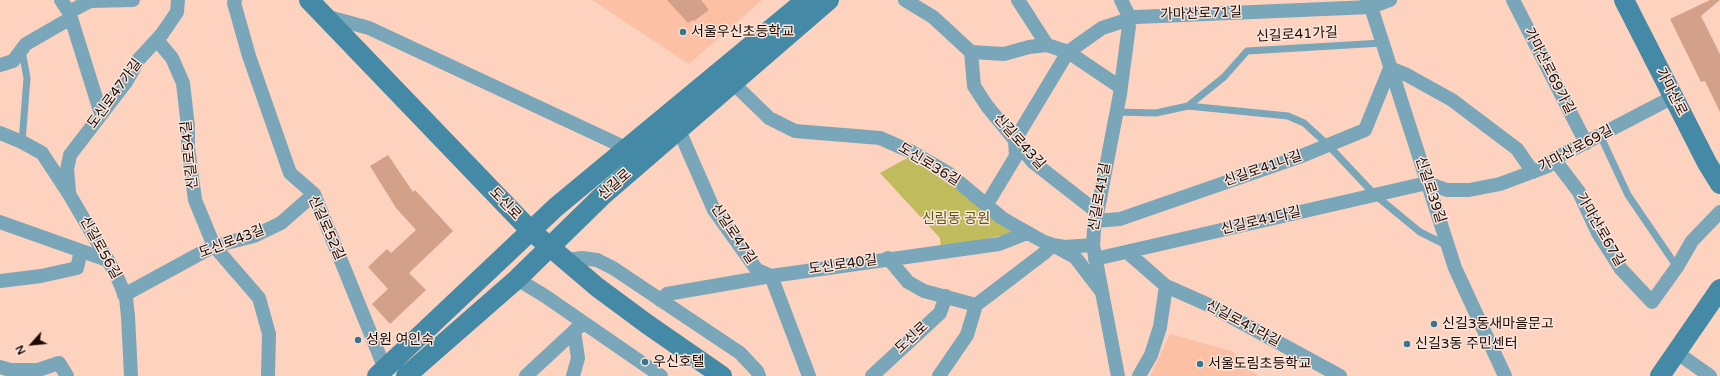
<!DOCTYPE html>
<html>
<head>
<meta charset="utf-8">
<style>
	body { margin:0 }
	#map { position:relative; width:1720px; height:376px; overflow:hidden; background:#fdd2bf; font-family:"Varela Round",sans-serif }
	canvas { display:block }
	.north { position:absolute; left:12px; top:324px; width:40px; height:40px; -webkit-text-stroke:3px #fae5db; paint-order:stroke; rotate:243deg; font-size:11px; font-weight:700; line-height:16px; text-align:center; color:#1c0b04 }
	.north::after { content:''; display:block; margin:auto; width:14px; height:18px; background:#1c0b04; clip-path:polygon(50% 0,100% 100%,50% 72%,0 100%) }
</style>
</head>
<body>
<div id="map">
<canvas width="1720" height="376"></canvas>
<div class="north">N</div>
</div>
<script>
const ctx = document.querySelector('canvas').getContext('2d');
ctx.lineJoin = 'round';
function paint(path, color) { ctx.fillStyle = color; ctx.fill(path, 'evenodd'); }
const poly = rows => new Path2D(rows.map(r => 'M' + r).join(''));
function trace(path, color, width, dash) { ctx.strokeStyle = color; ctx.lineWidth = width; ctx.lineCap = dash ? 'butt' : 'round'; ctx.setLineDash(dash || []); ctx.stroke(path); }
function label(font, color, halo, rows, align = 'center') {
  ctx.font = font + ' "Varela Round","Noto Sans KR",sans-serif'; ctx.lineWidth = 3; ctx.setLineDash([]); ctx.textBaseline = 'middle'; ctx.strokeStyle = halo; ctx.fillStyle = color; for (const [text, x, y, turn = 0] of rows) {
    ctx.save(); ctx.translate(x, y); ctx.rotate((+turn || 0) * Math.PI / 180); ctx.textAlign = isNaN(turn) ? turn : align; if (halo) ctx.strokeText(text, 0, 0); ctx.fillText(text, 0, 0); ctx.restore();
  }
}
paint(poly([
	[592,0,762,0,689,64],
	[1170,334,1232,351,1258,376,1150,376]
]), '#fcc1a5');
paint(poly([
	[909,157,1019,232,941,248,940,238,880,173]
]), '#c0bb5c');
paint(poly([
	[667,0,701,0,709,10,694,21,693,20,688,23],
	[1710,0,1720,0,1701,16,1720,54,1720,112,1705,81,1701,82,1670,19],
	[388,155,413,192,415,190,453,231,409,273,426,290,390,324,372,304,388,289,368,267,387,249,391,253,416,230,396,208,370,166]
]), '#d3a18a');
trace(poly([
	[22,51,27,78,22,142],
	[1188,106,1288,116,1304,123,1328,145,1375,195,1420,232,1446,245],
	[1116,112,1156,113,1188,106,1224,77,1247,51,1382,43],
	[1600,135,1628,195,1677,267]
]), '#7aa6b9', 7);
trace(poly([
	[61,0,69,12,90,1,133,0],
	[235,0,234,3,249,56,290,173,314,194,385,369],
	[905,0,933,17,971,52,1004,54,1029,47,1047,45,1068,52,1120,87],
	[1018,0,1047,45],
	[1367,0,1371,7,1455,268,1505,376],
	[1513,0,1586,143],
	[325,16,369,28,626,148],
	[157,40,172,58,183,83,188,127,188,147,195,200,214,246,259,298,269,334,268,376],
	[971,52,974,86,987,106,1033,162,1097,212],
	[0,65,13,61,26,44,71,18,101,114],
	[733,83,769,118,795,131,880,138,912,152,948,173,1002,218,1014,225,1044,242,1053,245,1075,257,1101,291],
	[679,130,714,210,757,270,771,276,809,376],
	[0,133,22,142,42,153,69,194,116,274,126,298,128,316,131,376],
	[1554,159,1579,192,1598,233,1621,269,1652,302,1677,267,1692,241,1720,212],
	[69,191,67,170,70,155,126,82,139,59,162,34,177,12,178,0],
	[987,204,1016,156,1015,140,1068,52,1102,28,1136,17,1371,7,1390,0],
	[1095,221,1120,219,1299,157,1365,130,1390,68,1407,75,1452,100,1517,149,1533,172],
	[0,222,107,260],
	[1127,252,1166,286,1211,306,1340,376],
	[888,258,908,282,924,291,976,305],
	[1095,259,1427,183,1447,190,1469,190,1500,184,1548,166,1554,159,1673,97],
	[566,260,582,258,597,260,613,268,740,353,757,371,759,376],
	[517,279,545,296,661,376],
	[0,281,41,276,77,268,81,251],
	[124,295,214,246,254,236,281,223,314,194],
	[660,300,667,294,771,276,999,244,1027,233],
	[1676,352,1710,376],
	[0,367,10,370,38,370,59,363,67,376],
	[526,376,583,323],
	[573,376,578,358,574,331],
	[872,376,940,313,946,296],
	[939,376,967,335,976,305,1043,254,1053,245,1065,247,1093,245],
	[1118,376,1093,245,1094,230,1120,94,1130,18,1121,0],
	[1139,376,1151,355,1160,327,1166,286]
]), '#7aa6b9', 14);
trace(poly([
	[309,0,530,230,597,287,647,324,722,376],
	[1624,0,1707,163,1720,184],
	[377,376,556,207,806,0],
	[406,376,517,279,602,196,829,0],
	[1660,376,1720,289]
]), '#448aa6', 20);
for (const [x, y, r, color] of [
	[683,32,4,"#39758c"],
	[1434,324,4,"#39758c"],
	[358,340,4,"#39758c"],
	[1407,344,4,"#39758c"],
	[645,362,4,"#39758c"],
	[1200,364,4,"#39758c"]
]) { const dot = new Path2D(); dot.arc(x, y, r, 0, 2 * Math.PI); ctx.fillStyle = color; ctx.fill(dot); trace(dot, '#fae5db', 1.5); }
label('14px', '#1c0b04', '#fae5db', [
	["가마산로71길",1201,14,-2],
	["신길로41가길",1297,35,-3],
	["가마산로69가길",1549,71,63],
	["가마산로",1671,92,63],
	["도신로47가길",115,94,-54],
	["신길로43길",1019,142,48],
	["가마산로69길",1576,149,-28],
	["신길로54길",190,155,-96],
	["도신로36길",929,165,31],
	["신길로41나길",1263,169,-19],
	["신길로",615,185,-41],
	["신길로39길",1430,190,72],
	["신길로41길",1100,197,-80],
	["도신로",505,204,46],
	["신길로41다길",1261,221,-13],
	["신길로52길",326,228,66],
	["가마산로67길",1600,230,60],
	["신길로47길",733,234,56],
	["도신로43길",232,242,-21],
	["신길로56길",100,248,61],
	["도신로40길",843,265,-8],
	["신길로41라길",1243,324,28],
	["도신로",912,338,-43]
]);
label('14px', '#1c0b04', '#fae5db', [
	["서울우신초등학교",691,32],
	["신길3동새마을문고",1442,324],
	["성원 여인숙",366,340],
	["신길3동 주민센터",1415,344],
	["우신호텔",653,362],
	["서울도림초등학교",1208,364]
], 'left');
label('14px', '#5c580d', '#fae5db', [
	["신림동 공원",956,219]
]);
</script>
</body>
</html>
